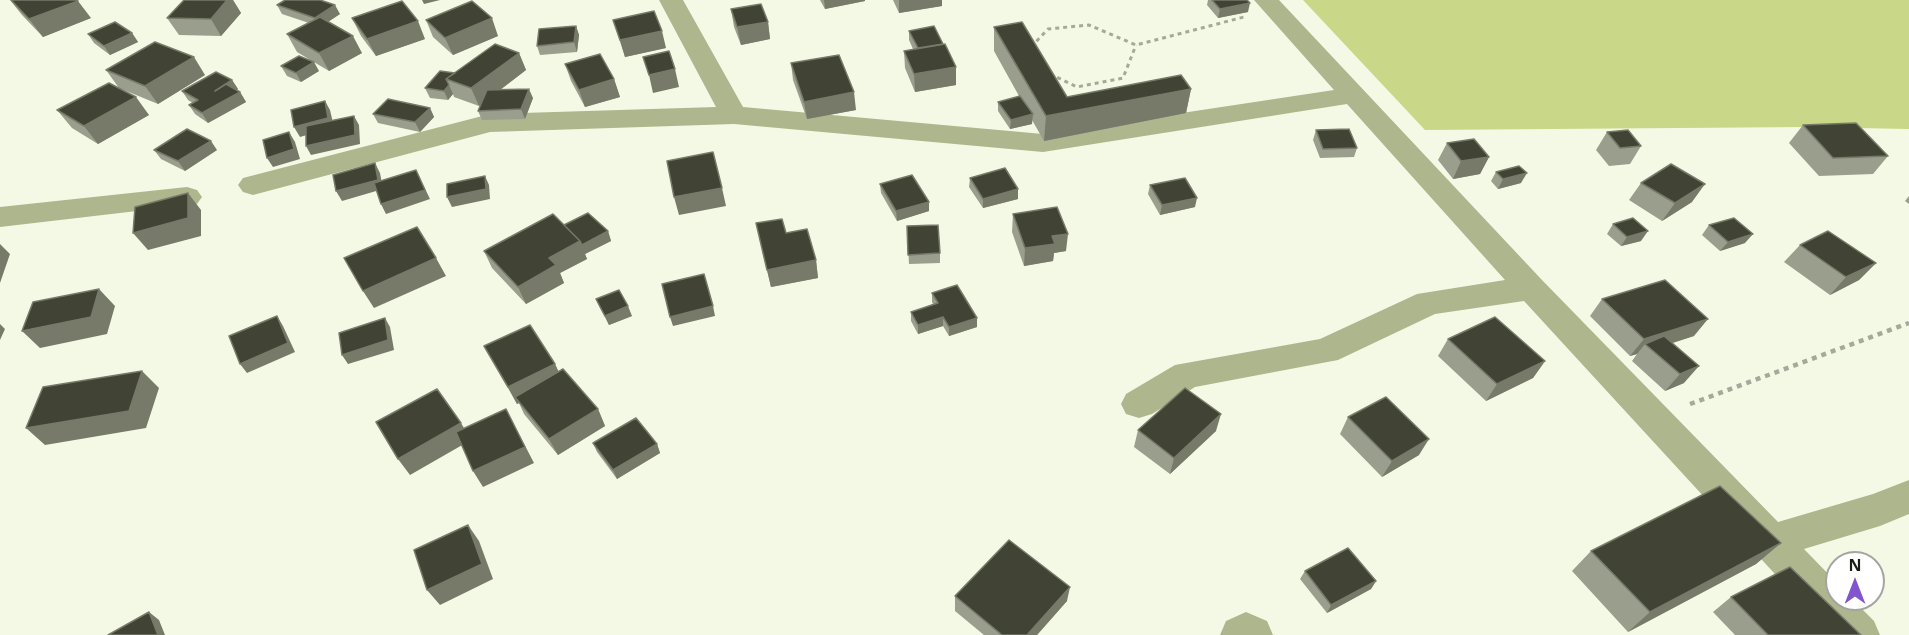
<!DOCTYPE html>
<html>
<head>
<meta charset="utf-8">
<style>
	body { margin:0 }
	#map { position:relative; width:1909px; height:635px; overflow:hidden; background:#f4f9e5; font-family:"Open Sans",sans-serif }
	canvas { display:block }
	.north { position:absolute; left:1825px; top:551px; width:60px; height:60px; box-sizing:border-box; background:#fff; border:2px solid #a4a4a1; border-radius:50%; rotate:0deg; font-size:16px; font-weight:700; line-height:24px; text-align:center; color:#1b1c15 }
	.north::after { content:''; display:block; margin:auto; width:21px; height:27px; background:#8255ce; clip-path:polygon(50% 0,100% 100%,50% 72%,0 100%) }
</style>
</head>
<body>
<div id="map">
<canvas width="1909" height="635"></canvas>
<div class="north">N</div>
</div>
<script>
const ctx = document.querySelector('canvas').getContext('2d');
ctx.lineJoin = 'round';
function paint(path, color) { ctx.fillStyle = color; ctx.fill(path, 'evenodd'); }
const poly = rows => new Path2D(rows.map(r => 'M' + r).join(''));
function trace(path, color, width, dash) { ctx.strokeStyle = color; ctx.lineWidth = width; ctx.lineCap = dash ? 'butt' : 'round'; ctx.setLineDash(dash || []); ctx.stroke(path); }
paint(poly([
	[1303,0,1909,0,1909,129,1804,127,1425,130]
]), '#c8d788');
trace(poly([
	[1031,47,1048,29,1089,25,1136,45,1244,17],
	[1050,74,1077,87,1123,78,1136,45]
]), '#a6a99a', 3, [4, 4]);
trace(poly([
	[1690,404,1909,323]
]), '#a6a99a', 4.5, [5, 5]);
paint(poly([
	[659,0,683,0,743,107,1043,134,1334,90,1254,0,1279,0,1542,280,1778,522,1873,494,1909,480,1909,514,1880,526,1804,549,1837,583,1837,599,1852,599,1874,621,1880,635,1831,635,1524,301,1435,314,1338,360,1195,387,1152,414,1139,418,1126,414,1121,404,1126,394,1175,365,1320,339,1417,294,1505,280,1347,104,1043,152,734,124,490,132,253,195,243,192,238,185,243,178,490,114,716,107,659,0],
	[187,187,197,190,202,197,197,204,0,227,0,207,187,187],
	[1246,612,1267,621,1273,635,1220,635,1226,621,1246,612]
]), '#aeb68d');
paint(poly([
	[10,0,91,18,43,37,22,15],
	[184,0,233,0,241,13,221,36,179,35,167,18],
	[820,0,865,0,865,1,825,9],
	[893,0,942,0,942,6,899,13],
	[1208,0,1247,0,1248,12,1218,18,1207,5],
	[277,5,340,14,328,22,362,53,329,71,297,52,287,34,309,23,282,14],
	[731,9,768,22,770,39,741,45,734,27],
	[352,18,425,39,376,56,361,36],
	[426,20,498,36,453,55,433,37],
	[613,20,666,48,625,57],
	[576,26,579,35,577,52,540,55,537,46],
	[994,27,1067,97,1191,89,1186,113,1044,141,1032,120,1032,124,1010,129,998,111,998,102,1019,96,994,51],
	[909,31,956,67,956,85,915,92,905,68,904,51,913,49,909,40],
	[132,33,138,42,110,55,94,43,88,34],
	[519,53,526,70,500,90,533,98,525,119,482,120,478,111,481,104,479,106,454,97,453,94,448,100,430,98,425,88,455,73],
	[791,63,856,110,807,119,793,80],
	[565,64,614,79,620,97,585,107,571,81],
	[281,66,319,71,301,82,287,76],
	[106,70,205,75,158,104,119,88,149,115,98,144,72,128,57,110,119,88],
	[232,80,238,89,236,90,240,92,246,102,208,123,195,114,189,105,193,103,188,100,182,91],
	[430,108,434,117,420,132,378,123,373,114],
	[1803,125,1888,156,1873,174,1819,176,1789,143],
	[1316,130,1357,148,1354,157,1320,158,1313,140],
	[1607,132,1641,146,1630,164,1609,166,1596,150],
	[1447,143,1489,157,1480,174,1453,179,1438,160],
	[154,150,217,150,185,171,161,159],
	[1496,172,1521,183,1498,189,1491,181],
	[970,178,1018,189,1018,199,983,208,969,187],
	[1641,183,1692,202,1662,221,1629,200],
	[880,184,929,211,897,221,881,193],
	[1150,185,1195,207,1160,215,1148,194],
	[1909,196,1909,204,1905,201],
	[1013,214,1066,251,1054,253,1053,261,1024,266,1012,232],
	[756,223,786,233,816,260,818,278,771,287],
	[1613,224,1641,241,1621,246,1607,234],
	[564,225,608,231,611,241,585,254,587,259,560,273,564,283,526,304,492,268,484,251],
	[1709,225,1745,243,1720,251,1702,235],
	[907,226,940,253,940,263,909,264],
	[1800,245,1876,263,1859,280,1830,295,1784,262],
	[932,293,977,327,949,336,943,326,918,334,911,321,911,312,933,304,932,302],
	[596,299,632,316,609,325,600,308],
	[1602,299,1694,336,1673,343,1684,383,1665,391,1632,361,1637,354,1630,356,1590,316],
	[1448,339,1545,361,1533,378,1486,401,1438,356],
	[484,346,555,364,558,371,598,409,605,426,558,455,524,414,519,403,517,404],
	[1348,417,1419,455,1382,477,1340,434],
	[1138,430,1216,431,1170,474,1134,447],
	[593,443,657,444,660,453,617,479,597,452],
	[1781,543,1756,564,1628,632,1572,571,1591,551],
	[1305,571,1376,581,1371,589,1327,613,1300,579],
	[955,596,1067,601,1037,635,984,635,955,611],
	[1731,597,1861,635,1735,635,1713,612]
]), '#9a9e8c');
paint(poly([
	[227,0,233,0,241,13,221,36,211,19],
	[422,0,440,0,424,4],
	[824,0,865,0,865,1,825,9],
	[899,0,942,0,942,6,899,13],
	[78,1,91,18,43,37,29,19],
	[1250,3,1248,12,1218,18,1220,9],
	[335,5,340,14,320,27,315,18],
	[492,18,498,36,453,55,445,38],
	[418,21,425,39,376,56,367,39],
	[768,22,770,39,741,45,737,27],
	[576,26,579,35,577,52,574,42],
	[662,31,666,48,625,57,620,40],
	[132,33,138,42,110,55,104,46],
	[353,36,362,53,329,71,319,53],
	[519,53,526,70,479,106,471,88],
	[194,57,205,75,158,104,145,86],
	[314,62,319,71,301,82,296,73],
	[956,67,956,85,915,92,914,74],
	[675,69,679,87,653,93,649,75],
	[614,79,620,97,585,107,579,90],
	[232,80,238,89,221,100,215,91],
	[449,85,453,94,448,100,444,91],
	[529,89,533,98,525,119,521,109],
	[1191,89,1186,113,1044,141,1046,116],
	[240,92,246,102,208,123,202,113],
	[854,92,856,110,807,119,804,102],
	[136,97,149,115,98,144,84,126],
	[325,101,330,110,334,127,300,137,294,127],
	[430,108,434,117,420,132,415,122],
	[1033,114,1032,124,1010,129,1011,120],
	[354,116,359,125,360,144,311,155,306,146],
	[289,132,295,142,300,159,273,167,267,158],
	[211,141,217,150,185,171,178,161],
	[1489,157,1480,174,1453,179,1461,161],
	[375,163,380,173,383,189,342,201,336,191],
	[416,170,430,199,386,214,381,204],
	[1527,173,1521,183,1498,189,1503,179],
	[485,176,489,185,490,199,452,207,447,197],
	[1705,184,1692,202,1662,221,1675,203],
	[722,188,726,206,679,215,674,197],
	[1018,189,1018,199,983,208,983,199],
	[188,193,201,210,201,236,148,250,133,233],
	[1197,198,1195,207,1160,215,1162,205],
	[929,202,929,211,897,221,896,211],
	[608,231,611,241,585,254,587,259,560,273,564,283,526,304,518,287,549,258,580,241],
	[1648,231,1641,241,1621,246,1627,237],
	[1068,234,1066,251,1054,253,1053,261,1024,266,1025,248,1052,236],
	[1753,234,1745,243,1720,251,1728,242],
	[0,244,10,254,0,283],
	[436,258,446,276,374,308,363,291],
	[816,260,818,278,771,287,767,270],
	[1876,263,1859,280,1830,295,1846,277],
	[99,289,115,306,107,334,40,348,22,331],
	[628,306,632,316,609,325,605,316],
	[713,306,715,316,673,326,670,317],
	[277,316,283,326,295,352,247,373,240,364],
	[943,317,943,326,918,334,918,325],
	[385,318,390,327,394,350,348,364,342,355],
	[977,318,977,327,949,336,949,327],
	[1708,319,1694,336,1652,349,1645,344,1637,354,1630,356,1644,339],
	[0,324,5,329,0,340],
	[1545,361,1533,378,1486,401,1497,384],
	[555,364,563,381,515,397,519,403,517,404,508,387],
	[1699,366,1684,383,1665,391,1680,374],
	[142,371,159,388,146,428,45,445,26,428],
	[506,409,534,463,483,487,473,471],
	[598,409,605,426,558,455,549,439],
	[1221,414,1216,431,1170,474,1174,458],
	[461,423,471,440,410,475,398,459],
	[1429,439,1419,455,1382,477,1392,461],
	[657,444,660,453,617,479,613,470],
	[468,525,479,541,493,579,440,605,427,590],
	[1781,543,1756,564,1628,632,1650,612],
	[1376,581,1371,589,1327,613,1331,605],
	[1070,587,1067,601,1037,635,1027,635],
	[149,612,159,620,165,635,158,635]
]), '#777a69');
const building = poly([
	[11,0,77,0,78,1,29,19,11,0],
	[184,0,227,0,211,19,167,18,184,0],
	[285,0,320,0,335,5,315,18,277,5,285,0],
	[1212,0,1247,0,1250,3,1220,9,1212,0],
	[402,1,418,21,367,39,352,18,402,1],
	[472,1,492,18,445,38,426,20,472,1],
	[761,4,768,22,737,27,731,9,761,4],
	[654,11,662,31,620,40,613,20,654,11],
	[320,17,353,36,319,53,287,34,320,17],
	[115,22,132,33,104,46,88,34,115,22],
	[1022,22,1067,97,1181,75,1191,89,1046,116,994,27,1022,22],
	[576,26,574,42,537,46,539,29,576,26],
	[934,26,943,44,918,48,909,31,934,26],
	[155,42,194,57,145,86,106,70,155,42],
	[495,44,519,53,471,88,446,79,495,44],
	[945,44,956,67,914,74,904,51,945,44],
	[669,51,675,69,649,75,643,57,669,51],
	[600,54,614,79,579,90,565,64,600,54],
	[839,55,854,92,804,102,791,63,839,55],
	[299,56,314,62,296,73,281,66,299,56],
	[440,71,455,73,446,79,449,85,444,91,425,88,440,71],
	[216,72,232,80,215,91,226,84,240,92,202,113,189,105,198,100,182,91,216,72],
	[109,83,136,97,84,126,57,110,109,83],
	[529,89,521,109,478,111,487,90,529,89],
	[1020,96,1033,114,1011,120,998,102,1020,96],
	[388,99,430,108,415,122,373,114,388,99],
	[325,101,328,118,294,127,291,110,325,101],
	[354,116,355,135,306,146,306,126,354,116],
	[1856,123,1888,156,1833,158,1803,125,1856,123],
	[187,129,211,141,178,161,154,150,187,129],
	[1349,129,1357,148,1323,149,1316,130,1349,129],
	[1628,130,1641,146,1620,148,1607,132,1628,130],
	[289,132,294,149,267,158,263,140,289,132],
	[1474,139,1489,157,1461,161,1447,143,1474,139],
	[713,152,722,188,674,197,667,161,713,152],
	[375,163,378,180,336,191,333,175,375,163],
	[1671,164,1705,184,1675,203,1641,183,1671,164],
	[1519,166,1527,173,1503,179,1496,172,1519,166],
	[1005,168,1018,189,983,199,970,178,1005,168],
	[416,170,425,190,381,204,374,183,416,170],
	[912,175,929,202,896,211,880,184,912,175],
	[485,176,486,189,447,197,447,184,485,176],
	[1185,178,1197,198,1162,205,1150,185,1185,178],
	[188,193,188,218,133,233,135,207,188,193],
	[1057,207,1068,234,1052,236,1055,244,1025,248,1013,214,1057,207],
	[588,213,608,231,582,245,580,241,564,225,588,213],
	[553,214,580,241,549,258,556,265,518,287,484,251,553,214],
	[1633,218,1648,231,1627,237,1613,224,1633,218],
	[1734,218,1753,234,1728,242,1709,225,1734,218],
	[782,219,786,233,807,229,816,260,767,270,756,223,782,219],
	[938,225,940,253,908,255,907,226,938,225],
	[417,227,436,258,363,291,344,258,417,227],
	[1828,231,1876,263,1846,277,1800,245,1828,231],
	[704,274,713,306,670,317,662,284,704,274],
	[1665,280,1708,319,1644,339,1602,299,1665,280],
	[957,285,977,318,949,327,943,317,918,325,911,312,938,303,932,293,957,285],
	[99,289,91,317,22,331,33,302,99,289],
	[619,290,628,306,605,316,596,299,619,290],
	[277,316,288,343,240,364,229,336,277,316],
	[1495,317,1545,361,1497,384,1448,339,1495,317],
	[385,318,388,340,342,355,339,333,385,318],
	[530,325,555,364,508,387,484,346,530,325],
	[1664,336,1699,366,1680,374,1645,344,1664,336],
	[563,369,598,409,549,439,515,397,563,369],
	[142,371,129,411,26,428,43,387,142,371],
	[1185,388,1221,414,1174,458,1138,430,1185,388],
	[437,389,461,423,398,459,376,422,437,389],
	[1386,397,1429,439,1392,461,1348,417,1386,397],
	[506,409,525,447,473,471,456,432,506,409],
	[636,418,657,444,613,470,593,443,636,418],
	[1720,486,1781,543,1650,612,1591,551,1720,486],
	[468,525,482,564,427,590,414,550,468,525],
	[1009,540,1070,587,1027,635,1002,635,955,596,1009,540],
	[1348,548,1376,581,1331,605,1305,571,1348,548],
	[1790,567,1861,635,1768,635,1731,597,1790,567],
	[149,612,158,635,108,635,149,612]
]);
paint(building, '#414434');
trace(building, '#777a69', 1.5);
</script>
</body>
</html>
